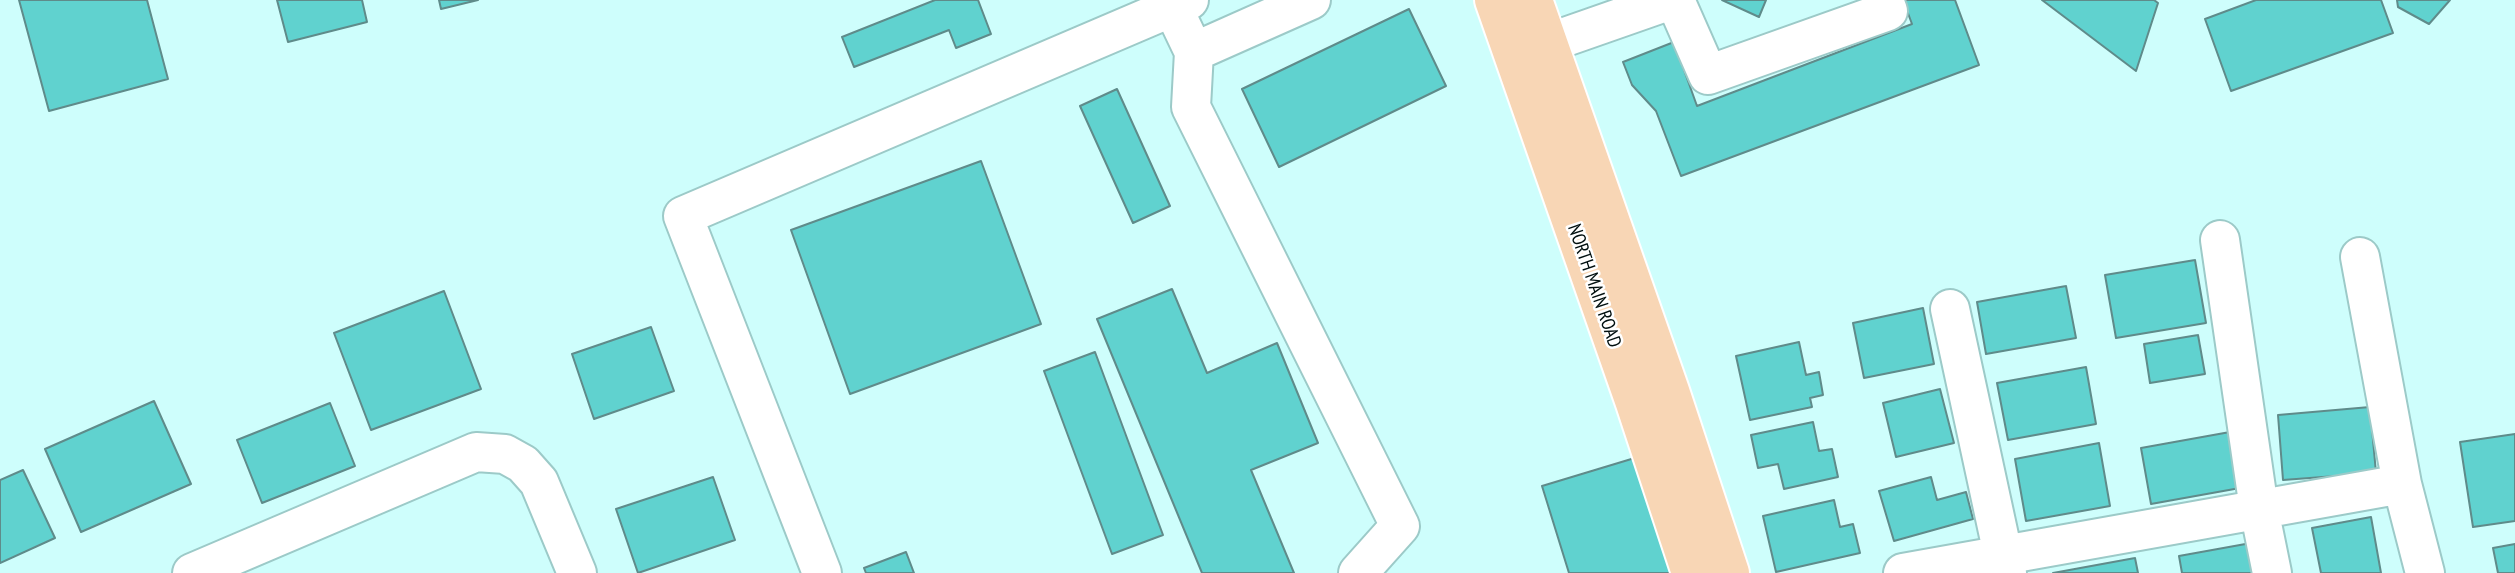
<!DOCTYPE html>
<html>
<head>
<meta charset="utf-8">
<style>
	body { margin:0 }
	canvas { display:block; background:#cefefc }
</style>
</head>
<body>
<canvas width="2515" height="573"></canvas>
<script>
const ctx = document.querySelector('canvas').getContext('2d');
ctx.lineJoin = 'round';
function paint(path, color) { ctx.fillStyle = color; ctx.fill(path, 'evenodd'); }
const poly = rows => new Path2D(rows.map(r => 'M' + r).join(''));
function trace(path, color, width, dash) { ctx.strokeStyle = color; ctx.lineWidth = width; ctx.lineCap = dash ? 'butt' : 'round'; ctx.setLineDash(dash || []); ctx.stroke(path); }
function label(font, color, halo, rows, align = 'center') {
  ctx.font = font + ' "PT Sans Narrow",sans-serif'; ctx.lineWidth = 5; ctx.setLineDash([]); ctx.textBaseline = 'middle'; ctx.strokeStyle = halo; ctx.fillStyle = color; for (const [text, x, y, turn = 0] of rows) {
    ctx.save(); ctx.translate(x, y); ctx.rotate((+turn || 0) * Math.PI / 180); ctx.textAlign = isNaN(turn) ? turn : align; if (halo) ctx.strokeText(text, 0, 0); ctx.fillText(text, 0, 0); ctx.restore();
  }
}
const building = poly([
	[19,0,147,0,168,79,49,111,19,0],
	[277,0,362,0,367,22,288,42,277,0],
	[439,0,478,0,441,9,439,0],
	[935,0,978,0,991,34,956,48,949,30,854,67,842,37,935,0],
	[1722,0,1766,0,1759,17,1722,0],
	[1903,0,1955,0,1979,65,1681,176,1656,111,1632,85,1623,62,1674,42,1697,106,1912,24,1903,0],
	[2042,0,2154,0,2158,3,2136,71,2042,0],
	[2256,0,2381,0,2393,33,2231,91,2205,19,2256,0],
	[2397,0,2450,0,2429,24,2398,7,2397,0],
	[1409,9,1446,86,1279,167,1242,89,1409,9],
	[1117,89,1170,206,1133,223,1080,106,1117,89],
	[981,161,1041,324,850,394,791,230,981,161],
	[2195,260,2206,323,2116,338,2105,275,2195,260],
	[2066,286,2076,338,1986,354,1977,302,2066,286],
	[1172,289,1207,373,1277,343,1318,443,1251,470,1294,573,1202,573,1097,319,1172,289],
	[444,291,481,389,371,430,334,333,444,291],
	[1923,308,1934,364,1864,378,1853,323,1923,308],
	[651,327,674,391,594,419,572,354,651,327],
	[2198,335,2205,374,2150,383,2144,344,2198,335],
	[1799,342,1806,375,1819,372,1823,395,1810,398,1812,407,1750,420,1736,356,1799,342],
	[1095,352,1163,535,1112,554,1044,371,1095,352],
	[2086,367,2096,424,2008,440,1997,383,2086,367],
	[1940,389,1954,443,1896,457,1883,403,1940,389],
	[154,401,191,484,81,532,45,449,154,401],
	[330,403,355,466,262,503,237,440,330,403],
	[2370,407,2376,473,2283,480,2278,415,2370,407],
	[1813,422,1819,451,1832,449,1838,477,1784,489,1778,464,1758,468,1751,435,1813,422],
	[2230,432,2240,488,2151,504,2141,448,2230,432],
	[2515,434,2515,521,2473,527,2460,442,2515,434],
	[2099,443,2110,506,2026,521,2015,459,2099,443],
	[1638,457,1673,573,1569,573,1542,486,1638,457],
	[23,470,55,538,0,563,0,480,23,470],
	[713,477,735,540,638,573,616,509,713,477],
	[1931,477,1937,500,1966,492,1973,519,1894,541,1879,491,1931,477],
	[1834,500,1840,527,1853,524,1860,553,1776,572,1763,516,1834,500],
	[2371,517,2381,573,2321,573,2312,528,2371,517],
	[2251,543,2257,573,2182,573,2179,556,2251,543],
	[2515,544,2515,573,2498,573,2493,548,2515,544],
	[906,552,914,573,866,573,864,568,906,552],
	[2135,558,2138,573,2053,573,2135,558]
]);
paint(building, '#60d2cf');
trace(building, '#5f8b8a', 2);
const minor = poly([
	[1675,0,1708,75,1888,11,1884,0],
	[1172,6,1194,52,1191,107,1400,526,1358,573],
	[1548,43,1671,0],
	[1194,52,1311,0],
	[2220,240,2259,509,2272,573],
	[2360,257,2402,484,2425,573],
	[1950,309,2007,573],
	[192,573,476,452,505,454,523,464,539,482,577,573],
	[822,573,683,216,1189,0],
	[1903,573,2402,484]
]);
const major = poly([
	[1494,0,1635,403,1691,573],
	[1533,0,1670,391,1730,573]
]);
trace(minor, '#9ccac8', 42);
trace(major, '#fff', 42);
trace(minor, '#fff', 38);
trace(major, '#f8d6b5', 38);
label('19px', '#010f0f', '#fff', [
	["NORTH MAIN ROAD",1594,286,71]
]);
</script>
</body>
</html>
